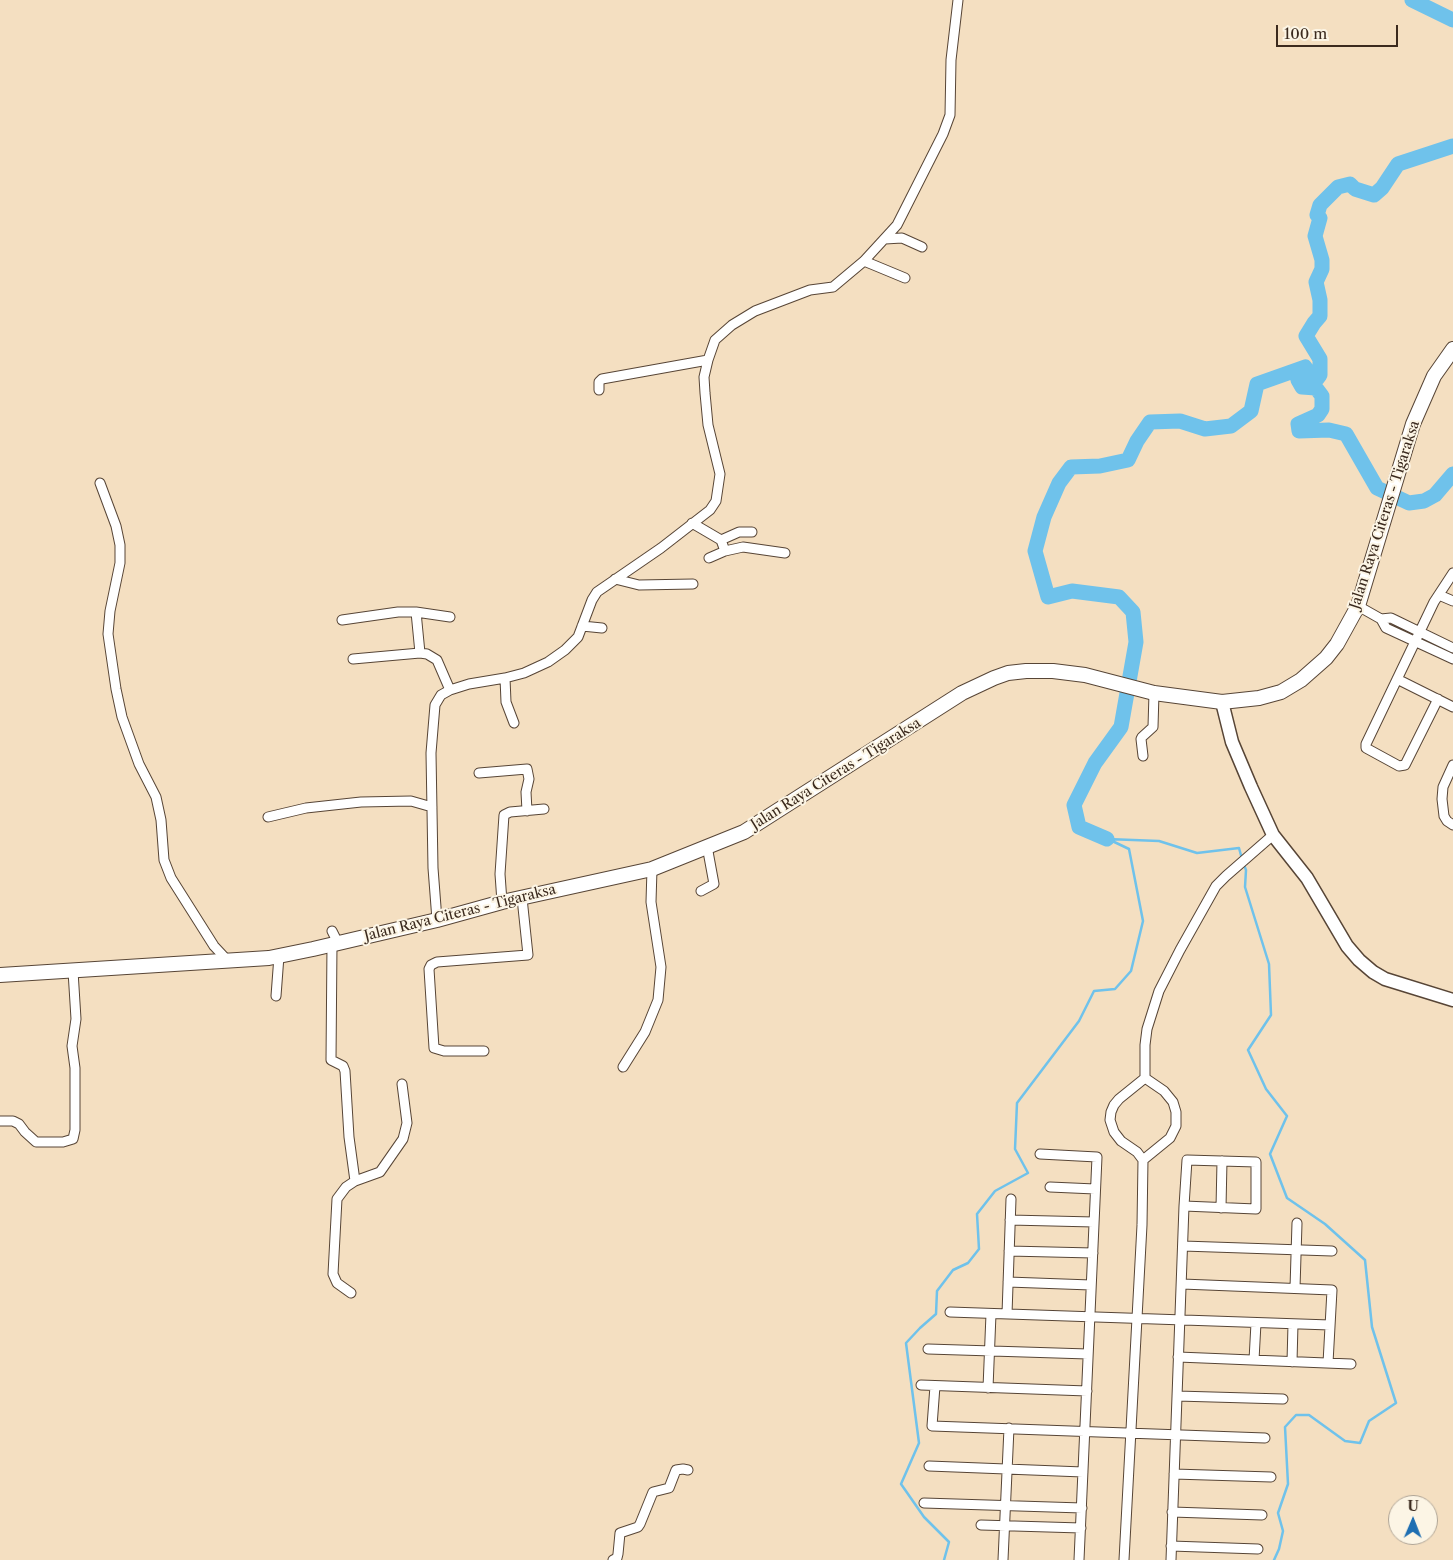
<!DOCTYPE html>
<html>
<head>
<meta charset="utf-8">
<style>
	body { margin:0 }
	#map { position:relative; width:1453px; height:1560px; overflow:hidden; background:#f4dfc1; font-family:"Libre Caslon Text",serif }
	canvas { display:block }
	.north { position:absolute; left:1388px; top:1495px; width:50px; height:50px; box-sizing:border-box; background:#fcf5e5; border:1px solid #afa495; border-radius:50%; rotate:1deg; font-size:14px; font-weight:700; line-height:20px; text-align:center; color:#3b2a1e }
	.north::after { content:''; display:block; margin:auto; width:18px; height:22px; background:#1f6fb2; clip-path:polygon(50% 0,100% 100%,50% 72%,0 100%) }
	.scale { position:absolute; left:1276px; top:25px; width:122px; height:22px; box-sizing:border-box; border:2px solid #3b2a1e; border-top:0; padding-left:6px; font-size:15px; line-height:18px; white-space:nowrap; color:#3b2a1e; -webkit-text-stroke:4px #fcf5e5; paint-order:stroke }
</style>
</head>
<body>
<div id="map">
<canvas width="1453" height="1560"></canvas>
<div class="north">U</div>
<div class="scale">100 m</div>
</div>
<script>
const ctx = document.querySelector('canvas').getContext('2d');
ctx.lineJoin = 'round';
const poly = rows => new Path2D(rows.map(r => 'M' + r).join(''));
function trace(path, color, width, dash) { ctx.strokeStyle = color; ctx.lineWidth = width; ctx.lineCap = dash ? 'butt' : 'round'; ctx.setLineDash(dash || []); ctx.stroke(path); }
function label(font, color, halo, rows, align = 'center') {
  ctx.font = font + ' "Libre Caslon Text",serif'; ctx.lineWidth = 4; ctx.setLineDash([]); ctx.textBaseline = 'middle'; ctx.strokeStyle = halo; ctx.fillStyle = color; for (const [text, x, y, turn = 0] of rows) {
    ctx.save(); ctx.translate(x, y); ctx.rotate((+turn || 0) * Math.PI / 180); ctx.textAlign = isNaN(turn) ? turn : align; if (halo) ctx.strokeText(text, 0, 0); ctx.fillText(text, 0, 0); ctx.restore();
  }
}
trace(poly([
	[1107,839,1159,841,1197,853,1239,848,1242,859],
	[1244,865,1246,870,1245,887,1269,964,1271,1015,1248,1050,1266,1089,1287,1116,1270,1154,1287,1198,1325,1224,1365,1260,1372,1327,1396,1403,1369,1421,1360,1443,1345,1441,1309,1415,1296,1415,1285,1427,1288,1484,1278,1513,1283,1531,1279,1549,1274,1560],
	[944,1560,949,1542,924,1517,901,1484,919,1443,906,1343,920,1328,936,1314,937,1291,953,1270,968,1263,979,1249,977,1214,995,1191,1028,1173,1015,1149,1017,1103,1079,1021,1094,991,1115,989,1131,971,1143,921,1129,849,1108,839]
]), '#6fc2eb', 2.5);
trace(poly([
	[1412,0,1453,20],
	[1297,370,1298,380,1302,387,1316,388,1322,396,1322,409,1318,415,1298,424,1299,431,1329,430,1346,434,1377,488,1409,503,1424,501,1435,495,1453,474],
	[1107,839,1079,827,1074,805,1095,763,1121,727,1136,642,1133,612,1119,597,1072,591,1048,597,1035,551,1044,517,1059,483,1071,467,1100,466,1128,460,1137,441,1150,422,1180,421,1205,429,1231,426,1251,411,1257,384,1305,367,1311,376,1317,379,1320,375,1320,359,1306,336,1314,323,1320,316,1320,300,1316,282,1322,269,1322,260,1315,236,1320,218,1317,215,1320,205,1338,187,1350,184,1355,189,1374,195,1382,188,1398,164,1453,146]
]), '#6fc2eb', 15);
const street = poly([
	[885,239,902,238,922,247],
	[864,261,905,278],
	[599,390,599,382,602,379,708,360],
	[100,483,116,526,120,545,120,563,110,611,108,634,116,689,122,717,139,764,156,797,161,820,164,860,171,878,214,946,228,961],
	[692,523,721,540,739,532,752,532],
	[721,540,725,551,743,547,785,553],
	[709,558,725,551],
	[615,579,639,585,693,584],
	[1439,595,1453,601],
	[1358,606,1381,619,1391,618,1453,648],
	[416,612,450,617],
	[1381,619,1386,628,1453,659],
	[342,620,398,612,416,612,420,653],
	[582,626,602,628],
	[353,659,420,653,427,654,437,660,450,690],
	[505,678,506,702,514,723],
	[1397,679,1453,707],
	[1438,699,1405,765,1399,766,1366,748,1366,744,1434,602,1453,573],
	[1143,756,1141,739,1142,737,1153,727,1154,693],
	[1453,765,1443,787,1442,799,1444,816,1447,821,1453,825],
	[479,773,527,769,529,779,526,792,527,811],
	[268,817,306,808,361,802,411,801,432,807],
	[701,891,714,884,707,846],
	[502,902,500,874,504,815,510,812,544,809],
	[437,920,433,868,431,753,435,705,441,695,450,690,469,684,505,678,524,673,548,662,565,650,578,637,592,600,597,592,661,548,710,510,716,501,720,474,708,425,705,393,704,377,708,360,715,340,732,325,755,311,810,290,833,287,864,261,897,225,943,134,950,115,951,60,958,0],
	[332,931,338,943],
	[332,944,331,1060,343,1066,345,1071,349,1137,355,1181],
	[276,996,279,956],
	[484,1051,444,1051,434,1048,429,969,431,965,437,962,528,955,522,898],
	[623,1067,645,1032,658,1000,661,967,651,902,652,869],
	[0,1121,13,1121,19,1124,25,1132,36,1142,63,1142,73,1139,75,1130,75,1068,72,1046,76,1019,73,971],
	[1040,1154,1097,1157,1079,1560],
	[1143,1160,1170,1138,1176,1126,1176,1112,1173,1102,1164,1091,1145,1078],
	[1050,1187,1095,1189],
	[1221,1208,1222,1161],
	[1010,1220,1094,1222],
	[1183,1246,1332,1251],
	[1009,1251,1093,1253],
	[1008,1282,1091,1285],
	[1182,1284,1332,1290,1328,1363],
	[1295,1288,1297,1223],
	[351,1293,337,1283,333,1274,337,1199,346,1187,355,1181,380,1172,403,1139,407,1123,402,1084],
	[950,1312,1330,1325],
	[1007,1314,1011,1199],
	[928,1349,1088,1354],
	[1178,1357,1351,1364],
	[1254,1360,1256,1323],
	[1292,1362,1293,1324],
	[921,1385,1087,1391],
	[935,1386,932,1426,1265,1438],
	[988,1388,991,1314],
	[1177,1396,1283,1399],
	[929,1466,1083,1472],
	[1174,1474,1271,1477],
	[924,1503,1082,1508],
	[1172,1512,1262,1515],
	[981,1525,1081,1528],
	[1171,1546,1258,1549],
	[613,1560,617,1558,618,1554,620,1533,638,1527,640,1524,653,1492,669,1488,676,1470,683,1469,688,1470],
	[1003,1560,1009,1428],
	[1124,1560,1142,1225,1143,1160,1137,1152,1121,1141,1114,1132,1110,1120,1111,1112,1114,1105,1119,1099,1145,1078,1145,1045,1147,1029,1159,991,1180,950,1216,886,1226,876,1273,835],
	[1171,1560,1184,1206,1187,1160,1256,1162,1256,1209,1184,1206]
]);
const secondary = poly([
	[1222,702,1232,742,1251,787,1273,835,1307,878,1347,946,1359,960,1373,972,1385,979,1453,1000]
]);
const primary = poly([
	[0,975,269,958,313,949,437,920,502,902,652,869,744,832,962,693,994,678,1008,673,1026,671,1053,671,1085,675,1154,693,1222,702,1259,698,1281,692,1301,680,1326,658,1337,644,1358,606,1413,424,1434,376,1453,349]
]);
trace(street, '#574536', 11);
trace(secondary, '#574536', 15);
trace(primary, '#574536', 16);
trace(street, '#fff', 9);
trace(secondary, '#fff', 12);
trace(primary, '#fff', 14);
label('14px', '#3b2a1e', '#fcf5e5', [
	["Jalan Raya Citeras - Tigaraksa",1385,515,-72],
	["Jalan Raya Citeras - Tigaraksa",836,774,-32],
	["Jalan Raya Citeras - Tigaraksa",460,913,-14]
]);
</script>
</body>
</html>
